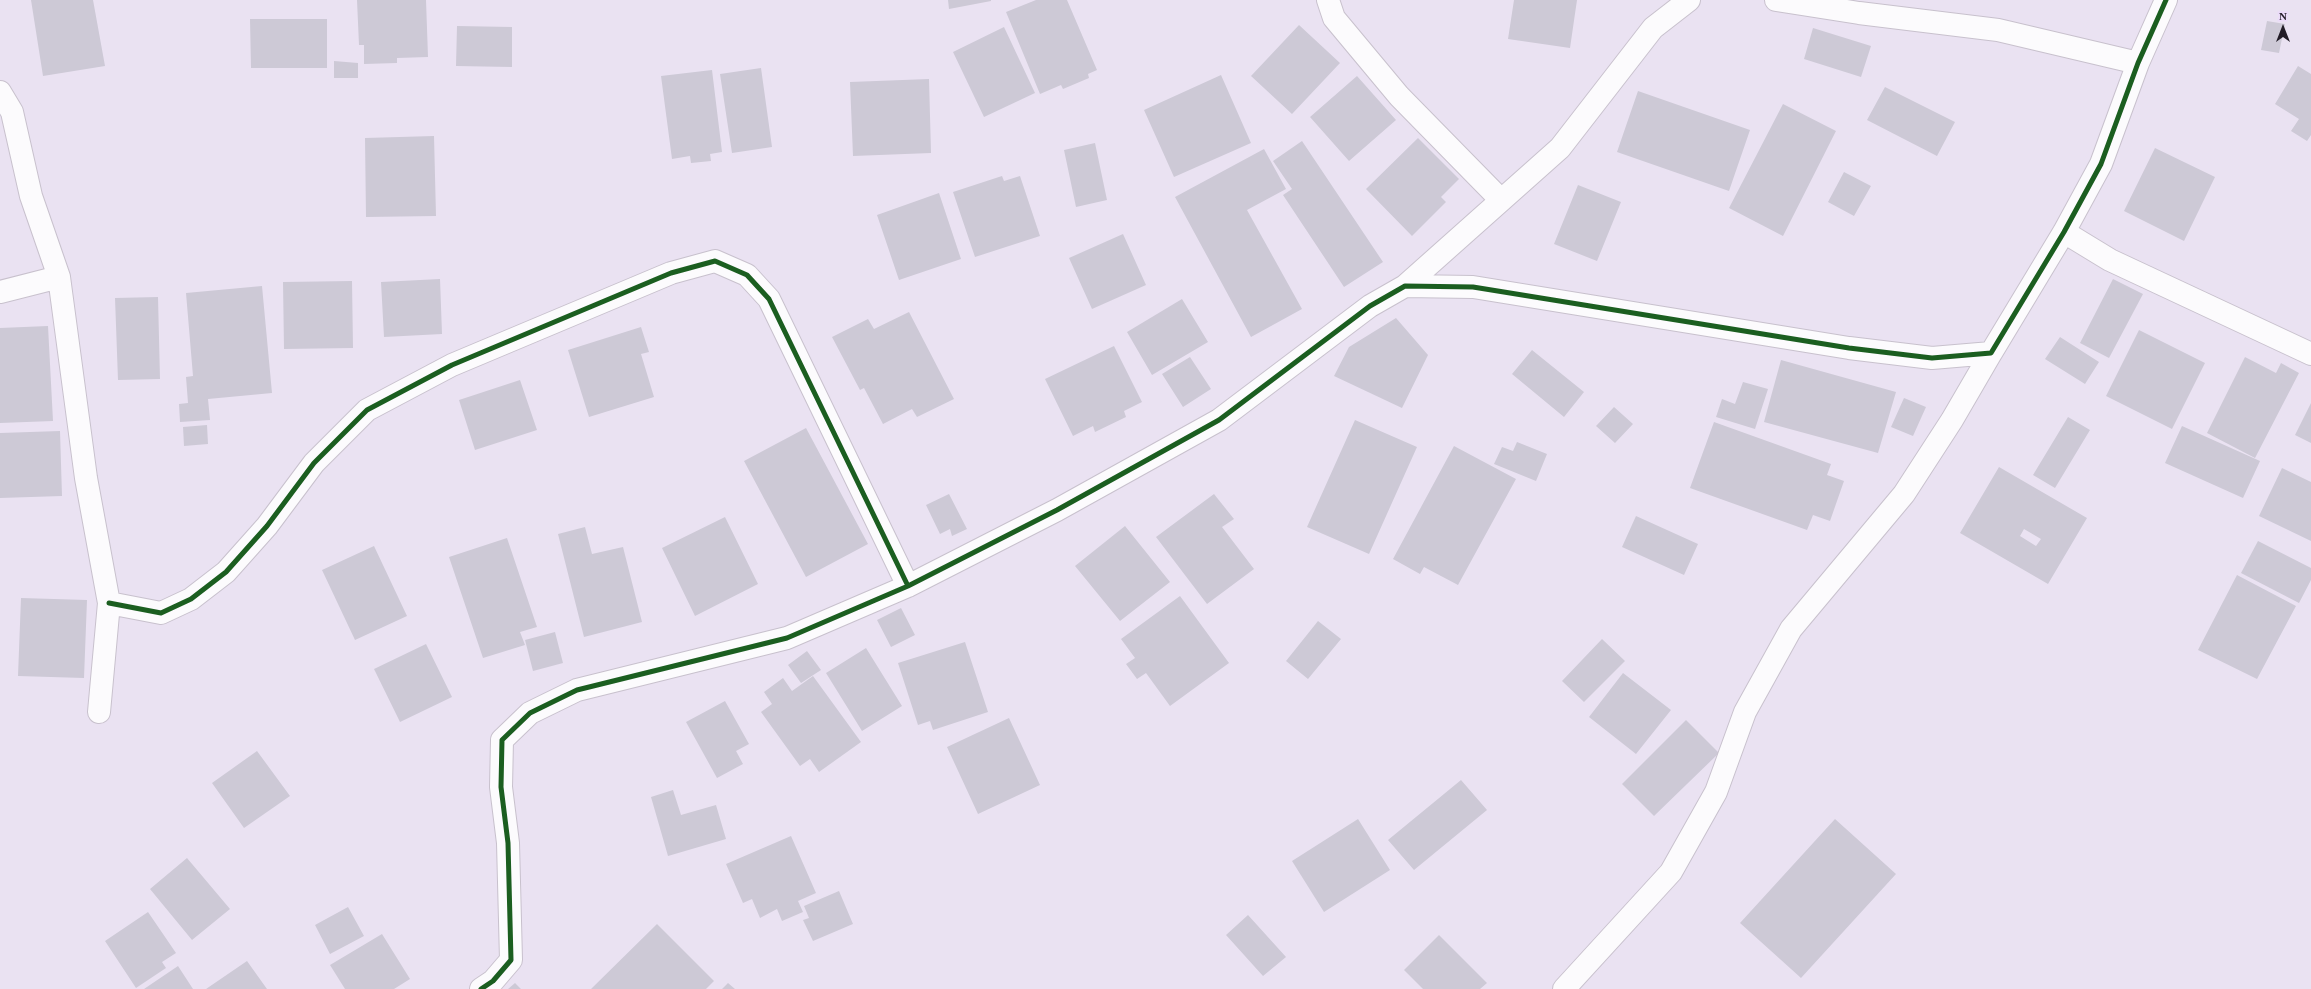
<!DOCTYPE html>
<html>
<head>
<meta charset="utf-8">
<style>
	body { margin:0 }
	#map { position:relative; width:2311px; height:989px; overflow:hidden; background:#eae2f2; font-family:Georgia,serif }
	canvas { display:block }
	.north { position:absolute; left:2263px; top:8px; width:40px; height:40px; -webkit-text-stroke:3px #ebdbf9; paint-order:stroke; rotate:0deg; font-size:11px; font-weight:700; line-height:16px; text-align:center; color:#231d28 }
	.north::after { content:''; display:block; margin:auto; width:14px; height:18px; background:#231d28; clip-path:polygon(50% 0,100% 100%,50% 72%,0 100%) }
</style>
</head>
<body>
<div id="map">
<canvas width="2311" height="989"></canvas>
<div class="north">N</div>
</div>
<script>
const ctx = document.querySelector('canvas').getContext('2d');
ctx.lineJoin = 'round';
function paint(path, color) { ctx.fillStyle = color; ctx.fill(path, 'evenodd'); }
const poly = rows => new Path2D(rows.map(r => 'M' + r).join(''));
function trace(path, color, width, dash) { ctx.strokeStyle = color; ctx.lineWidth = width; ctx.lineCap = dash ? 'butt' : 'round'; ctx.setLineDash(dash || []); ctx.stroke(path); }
paint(poly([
	[31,0,93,0,105,66,43,76],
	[357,0,426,0,428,57,397,58,397,63,364,64,364,45,359,45],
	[948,0,991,0,991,1,949,9],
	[1036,0,1067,0,1097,70,1088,74,1089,78,1063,89,1061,85,1040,94,1006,12],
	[1514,0,1577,0,1570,48,1508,39],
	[250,19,327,19,327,68,251,68],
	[2267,21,2285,24,2279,53,2261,50],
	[1299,25,1340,63,1292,114,1251,76],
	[457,26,512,27,512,67,456,66],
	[1004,27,1035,93,984,117,953,52],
	[1813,28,1871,46,1861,77,1804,59],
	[334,61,358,63,358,78,334,78],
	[2298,66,2311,74,2311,135,2307,141,2291,131,2299,119,2275,104],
	[761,68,772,147,732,153,720,74],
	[712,70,722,152,710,154,711,161,691,163,690,156,672,159,661,76],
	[1221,75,1251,143,1174,177,1144,110],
	[1357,76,1396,120,1349,161,1310,117],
	[929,79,931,153,853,156,850,82],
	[1885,87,1955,122,1937,156,1867,120],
	[1638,91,1750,130,1729,191,1617,152],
	[1783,104,1836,131,1783,236,1729,208],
	[434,136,436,216,366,217,365,138],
	[1418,138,1459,179,1441,197,1446,202,1412,236,1366,189],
	[1302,141,1383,262,1344,287,1283,195,1292,189,1273,161],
	[1095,143,1107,200,1076,207,1064,150],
	[2155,148,2215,177,2184,241,2124,211],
	[1264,149,1286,189,1247,210,1302,309,1251,337,1175,197],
	[1844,172,1871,186,1854,216,1828,202],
	[1002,176,1004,181,1020,176,1040,236,975,257,953,192],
	[1578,185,1621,202,1597,261,1554,244],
	[939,193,961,259,899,280,877,215],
	[1123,234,1146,285,1092,309,1069,258],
	[440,279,442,334,384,337,381,282],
	[2113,279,2143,294,2109,358,2080,343],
	[352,281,353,348,284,349,283,282],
	[262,286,272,393,208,399,210,420,180,422,179,404,188,403,186,377,193,376,186,293],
	[158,297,160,379,118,380,115,298],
	[1182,299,1208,342,1152,375,1127,332],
	[909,312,954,399,917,417,912,409,883,424,864,388,860,390,832,337,868,319,874,329],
	[1396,318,1428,355,1402,408,1334,376,1349,347],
	[48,326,53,421,0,423,0,328],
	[641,327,649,352,641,354,654,397,589,417,568,350],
	[2139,330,2205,363,2172,429,2106,396],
	[2060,337,2099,362,2085,384,2045,359],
	[1114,346,1142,402,1124,411,1126,417,1095,432,1093,426,1073,436,1045,379],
	[1532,350,1584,392,1564,417,1512,374],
	[1190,357,1211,389,1183,407,1162,374],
	[2245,357,2276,373,2281,363,2299,373,2255,458,2207,433],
	[1781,360,1896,392,1878,453,1764,422],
	[520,380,537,430,475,450,459,400],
	[1743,382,1768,389,1755,429,1716,417,1722,399,1735,404],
	[1904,398,1926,407,1913,436,1891,427],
	[2311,403,2311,443,2295,435],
	[1614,407,1633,424,1615,443,1596,426],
	[2068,417,2090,430,2055,488,2033,475],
	[1355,420,1417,447,1369,554,1307,527],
	[1714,422,1831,464,1827,475,1844,481,1830,521,1813,515,1807,530,1690,488],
	[207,425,208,444,184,446,183,427],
	[2182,426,2260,461,2243,498,2165,463],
	[806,428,868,544,806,577,744,461],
	[60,431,62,496,0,498,0,433],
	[1517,442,1547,454,1536,481,1494,464,1502,447,1513,451],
	[1454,446,1516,479,1458,585,1424,567,1420,574,1393,559],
	[1999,467,2087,518,2048,584,1960,533],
	[2024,529,2041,539,2036,546,2020,536],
	[2282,468,2311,482,2311,541,2259,516],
	[949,494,967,529,952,536,950,529,940,534,926,505],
	[1214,494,1234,519,1222,527,1254,569,1207,604,1156,537],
	[1636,516,1698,544,1684,575,1622,547],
	[725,517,758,584,695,616,662,548],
	[1125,526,1170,582,1120,621,1075,566],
	[585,527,592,554,623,547,642,622,584,637,558,534],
	[507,538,537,627,520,632,525,645,483,658,449,557],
	[2258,541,2311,568,2311,580,2299,603,2241,573],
	[374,546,407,616,355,640,322,570],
	[2237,575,2296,606,2257,679,2198,650],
	[1180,596,1229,663,1170,706,1146,673,1137,679,1126,664,1135,658,1121,639],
	[21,598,87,600,84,678,18,676],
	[901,608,915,635,891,647,877,620],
	[1318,621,1341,639,1308,679,1286,661],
	[555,632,563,663,533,671,525,640],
	[1602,639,1625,661,1584,702,1562,681],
	[965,642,988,712,933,730,930,721,918,725,898,663],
	[426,644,452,697,400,722,374,669],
	[866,648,902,706,862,731,826,673],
	[807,651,821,670,801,683,788,665],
	[1623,673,1671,710,1636,754,1589,717],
	[813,676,861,742,819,772,810,759,800,766,761,712,772,704,764,692,783,678,792,691],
	[725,701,749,744,736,751,743,764,717,778,686,722],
	[1009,718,1040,785,978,814,947,747],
	[1686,720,1719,753,1654,816,1622,784],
	[257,751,290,796,244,828,212,783],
	[1461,780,1487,810,1414,870,1388,840],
	[673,790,681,815,716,805,726,839,668,856,651,797],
	[1358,819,1390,870,1324,912,1292,861],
	[1835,819,1896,874,1801,978,1740,923],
	[791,836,816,893,798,901,803,912,782,921,777,909,760,918,752,899,743,903,726,864],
	[187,858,230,909,192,940,150,889],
	[839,891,853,924,813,941,803,920,809,918,804,906],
	[348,907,364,936,330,954,315,925],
	[148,912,176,953,162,962,166,968,136,988,105,941],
	[1248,915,1286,957,1263,976,1226,935],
	[657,924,714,981,706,989,591,989],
	[382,934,410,979,394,989,345,989,330,965],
	[1439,935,1487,983,1480,989,1423,989,1404,970],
	[247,961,267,989,206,989],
	[178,966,193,989,144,989],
	[515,983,521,989,508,989],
	[728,983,735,989,722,989]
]), '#cdc9d6');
const street = poly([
	[1328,0,1334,18,1399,96,1501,200],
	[1776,0,1859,13,1998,30,2138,63],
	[0,92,12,112,31,196,59,277,86,478,109,603,99,712],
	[2064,232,2110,260,2311,354],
	[1405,286,1560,148,1653,28,1689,0],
	[0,292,59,277],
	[109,603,161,613,191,599,226,572,267,526,314,463,367,410,452,365,671,273,715,261,747,275,769,299,908,586],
	[481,989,493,981,511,960,508,843,501,787,502,740,530,713,577,690,787,638,908,586,1057,510,1219,420,1370,306,1405,286,1473,287,1849,348,1932,358,1991,353,2064,232,2101,164,2138,63,2166,0],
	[1564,989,1671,872,1716,792,1745,712,1791,629,1904,494,1952,420,1991,353]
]);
trace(street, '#c8c1cd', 24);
trace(street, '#fcfbfd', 22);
trace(poly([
	[109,603,161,613,191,599,226,572,267,526,314,463,367,410,452,365,671,273,715,261,747,275,769,299,908,586],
	[481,989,493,981,511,960,508,843,501,787,502,740,530,713,577,690,787,638,908,586,1057,510,1219,420,1370,306,1405,286,1473,287,1849,348,1932,358,1991,353,2064,232,2101,164,2138,63,2166,0]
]), '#1b5e20', 5);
</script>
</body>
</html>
